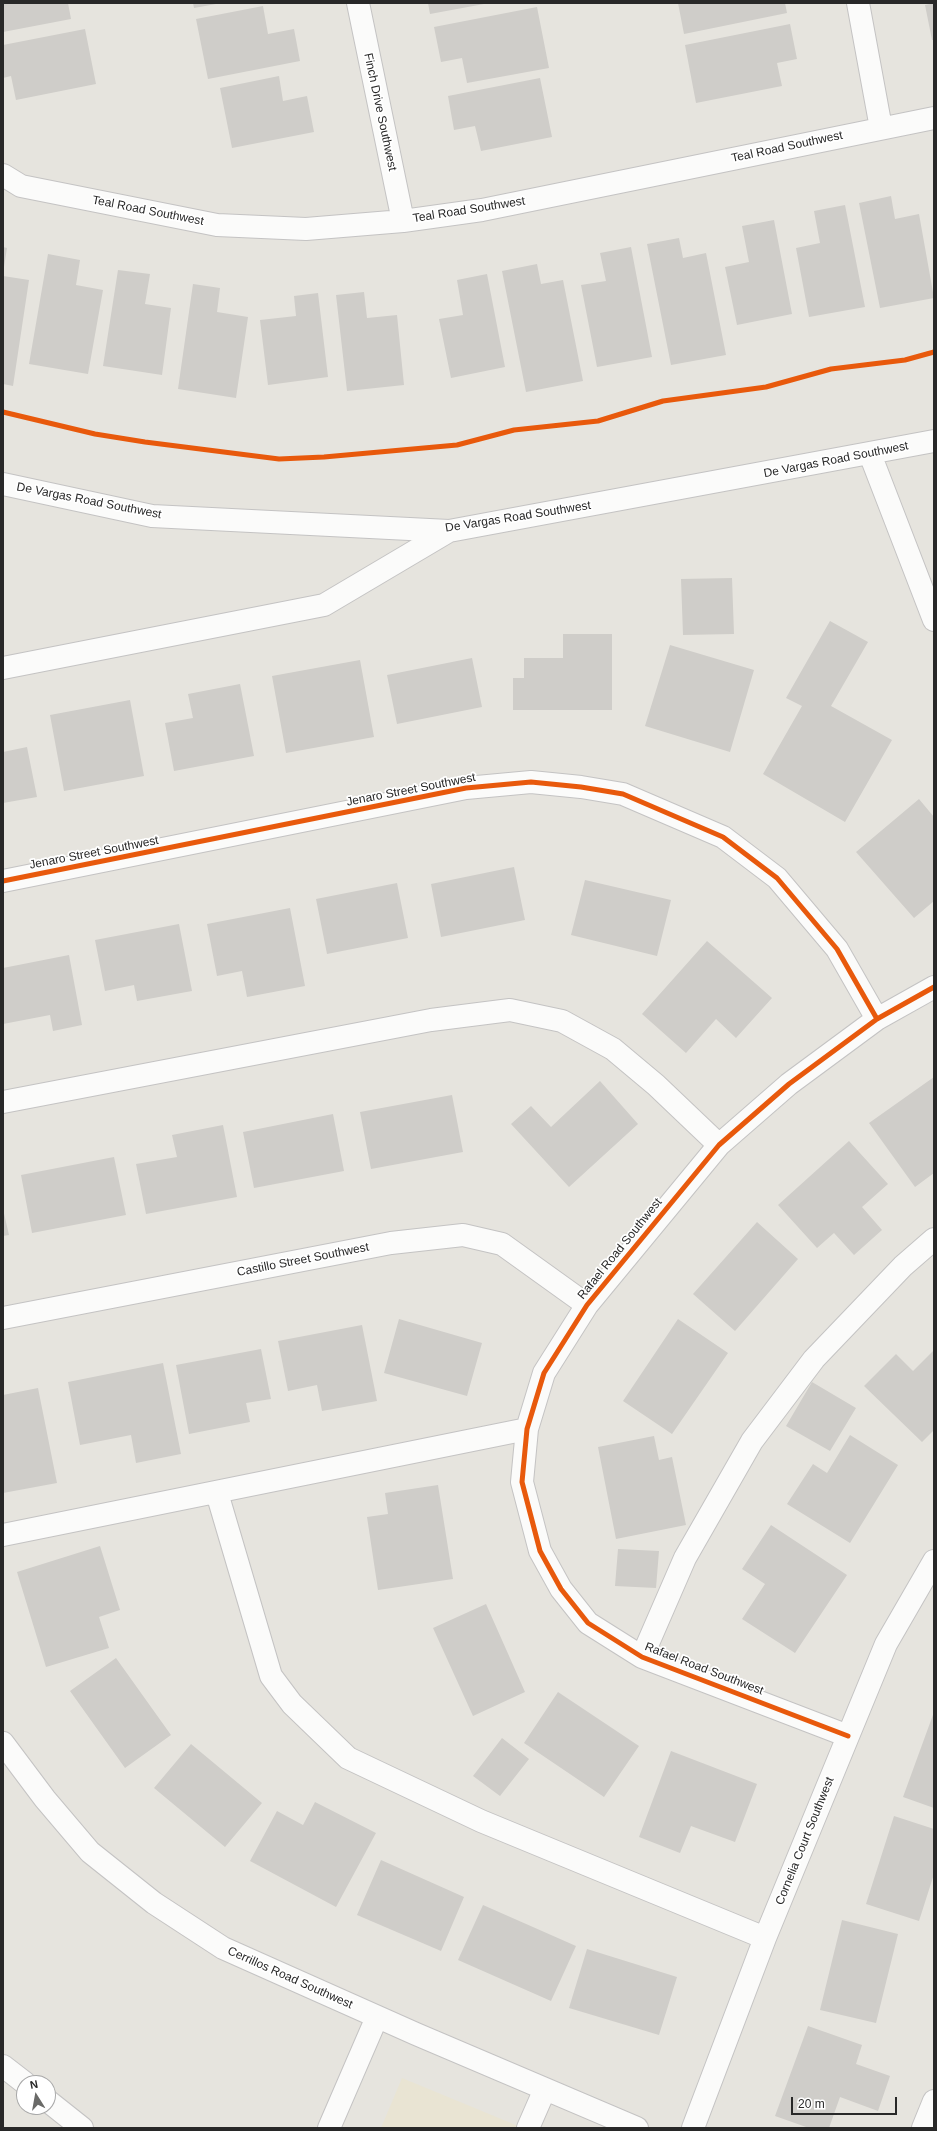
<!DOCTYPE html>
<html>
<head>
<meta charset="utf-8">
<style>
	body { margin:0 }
	#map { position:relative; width:937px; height:2131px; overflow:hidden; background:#e6e4de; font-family:Helvetica,sans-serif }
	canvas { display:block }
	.frame { position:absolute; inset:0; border:4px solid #282828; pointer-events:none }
	.north { position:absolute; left:16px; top:2075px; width:40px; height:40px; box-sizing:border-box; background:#fff; border:1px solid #a9a9a9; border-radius:50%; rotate:349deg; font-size:11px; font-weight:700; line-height:16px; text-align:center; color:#282828 }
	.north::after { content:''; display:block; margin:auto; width:14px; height:18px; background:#6a6a68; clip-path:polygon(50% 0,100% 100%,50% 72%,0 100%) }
	.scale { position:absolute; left:791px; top:2097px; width:106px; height:18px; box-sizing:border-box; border:2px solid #282828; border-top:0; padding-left:5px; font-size:12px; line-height:14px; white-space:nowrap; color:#282828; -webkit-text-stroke:3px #fff; paint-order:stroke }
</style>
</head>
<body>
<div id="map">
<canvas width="937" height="2131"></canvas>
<div class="frame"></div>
<div class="north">N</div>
<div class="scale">20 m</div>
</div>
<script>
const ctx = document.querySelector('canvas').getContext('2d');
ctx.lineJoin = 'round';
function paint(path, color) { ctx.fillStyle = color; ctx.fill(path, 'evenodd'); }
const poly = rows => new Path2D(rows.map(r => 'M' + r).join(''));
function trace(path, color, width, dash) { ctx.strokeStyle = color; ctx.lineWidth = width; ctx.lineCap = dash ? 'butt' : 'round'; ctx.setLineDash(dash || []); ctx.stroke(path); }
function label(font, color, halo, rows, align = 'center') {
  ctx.font = font + ' Helvetica,sans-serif'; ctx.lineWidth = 3.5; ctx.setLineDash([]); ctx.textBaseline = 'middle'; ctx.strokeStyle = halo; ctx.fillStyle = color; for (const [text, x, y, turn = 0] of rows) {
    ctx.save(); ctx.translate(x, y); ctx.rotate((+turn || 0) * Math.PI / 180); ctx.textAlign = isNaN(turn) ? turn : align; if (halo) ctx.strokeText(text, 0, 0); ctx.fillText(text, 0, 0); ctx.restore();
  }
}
paint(poly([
	[402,2078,523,2128,381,2128]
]), '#e9e4d3');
paint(poly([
	[3,3,68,3,71,19,3,32],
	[193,3,216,3,216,4,194,8],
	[428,3,484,3,484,4,430,14],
	[678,3,785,3,787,13,684,34],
	[934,3,934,40,932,40,925,5],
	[263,6,268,34,294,29,300,61,208,79,196,19],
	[537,7,549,68,467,83,462,58,441,62,434,27],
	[790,24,797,59,777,63,782,86,696,103,685,45],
	[85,29,96,84,16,100,11,76,3,78,3,45],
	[279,76,283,101,307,96,314,132,232,148,220,88],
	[540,78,552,137,481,151,475,126,454,130,448,96],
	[891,196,895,219,919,214,934,298,880,308,859,203],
	[845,205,865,307,809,317,796,248,820,243,814,211],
	[774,220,792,314,737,325,725,267,749,262,742,226],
	[679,238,683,258,706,253,726,355,671,365,647,244],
	[3,247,7,248,4,267,3,267],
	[631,247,652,357,597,367,581,285,606,281,600,253],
	[48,254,80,260,76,285,103,290,88,374,29,364],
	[537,264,541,284,563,280,583,381,526,392,502,271],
	[118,270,150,274,145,304,171,308,162,375,103,366],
	[487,274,505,367,451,378,439,319,463,315,457,280],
	[3,276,29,280,13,386,3,384],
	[193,284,220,288,217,312,248,317,236,398,178,389],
	[364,292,367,318,397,315,404,385,347,391,336,295],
	[318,293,328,377,268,385,260,320,296,316,294,296],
	[732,578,734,634,683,635,681,579],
	[830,621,868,642,831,706,892,740,845,822,763,774,802,706,786,698],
	[563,634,612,634,612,710,513,710,513,678,524,678,524,658,563,658],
	[670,645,754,670,730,752,645,726],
	[472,658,482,707,397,724,387,675],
	[360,660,374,737,286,753,272,676],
	[240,684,254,756,174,771,165,723,193,718,188,694],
	[130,700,144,776,64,791,50,715],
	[27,747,37,797,3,803,3,752],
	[919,799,934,817,934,901,914,918,856,852],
	[514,867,525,920,441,937,431,884],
	[585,880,671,900,657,956,571,935],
	[397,883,408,938,327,954,316,899],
	[290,908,305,986,247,997,242,971,217,976,207,924],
	[179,924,192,991,137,1001,134,985,105,991,95,940],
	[707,941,772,998,736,1038,716,1019,686,1053,642,1014],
	[69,955,82,1025,53,1031,50,1015,3,1024,3,968],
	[934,1077,934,1173,915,1187,869,1123],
	[600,1081,638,1124,569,1187,511,1124,531,1106,551,1127],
	[452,1095,463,1152,371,1169,360,1112],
	[333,1114,344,1171,254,1188,243,1132],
	[223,1125,237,1197,146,1214,136,1164,177,1157,172,1135],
	[849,1141,888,1184,862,1207,882,1230,854,1255,834,1233,817,1248,778,1205],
	[114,1157,126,1215,32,1233,21,1175],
	[3,1209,9,1235,3,1236],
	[757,1222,798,1259,735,1331,693,1294],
	[399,1319,482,1343,467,1396,384,1373],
	[678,1319,728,1353,672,1434,623,1401],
	[362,1325,377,1401,322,1411,317,1385,288,1391,278,1341],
	[261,1349,271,1399,246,1403,250,1422,189,1434,176,1365],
	[934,1350,934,1430,922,1442,864,1386,896,1354,913,1371],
	[163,1363,181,1454,136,1463,131,1435,80,1445,68,1382],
	[812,1382,856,1408,830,1451,786,1426],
	[38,1388,57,1483,3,1493,3,1395],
	[850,1435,898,1465,850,1543,787,1504,813,1464,827,1473],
	[654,1436,659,1460,672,1457,686,1525,616,1539,598,1447],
	[438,1485,453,1579,378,1590,367,1517,388,1514,385,1493],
	[771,1525,847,1575,795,1653,742,1619,765,1584,742,1569],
	[100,1546,120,1610,99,1617,109,1648,46,1667,17,1572],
	[618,1549,659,1551,656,1588,615,1586],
	[486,1604,525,1692,473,1716,433,1628],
	[116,1658,171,1735,125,1768,70,1691],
	[558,1692,639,1746,604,1797,524,1743],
	[934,1712,934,1808,903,1797],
	[502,1738,529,1759,500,1796,473,1776],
	[191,1744,262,1803,225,1847,154,1788],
	[671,1751,757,1784,735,1842,691,1826,680,1853,639,1837],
	[315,1802,376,1833,336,1907,250,1861,277,1811,303,1825],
	[894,1816,934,1829,934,1874,919,1921,866,1904],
	[381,1860,464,1897,441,1951,357,1915],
	[483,1905,576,1946,551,2001,458,1960],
	[842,1920,898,1934,876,2023,820,2010],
	[587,1949,677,1977,659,2035,569,2008],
	[808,2026,862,2045,856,2064,890,2076,878,2111,840,2097,829,2128,809,2128,775,2116]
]), '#cfcdc9');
const minor = poly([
	[358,3,403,221],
	[858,3,881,128],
	[3,175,21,186,217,225,306,229,403,221,482,210,934,118],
	[870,454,934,620],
	[3,484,152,516,449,531,934,441],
	[3,668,324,605,449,531],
	[3,881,466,788,531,782,581,787,623,794,723,837,777,878,837,949,877,1019],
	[3,1102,431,1020,510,1010,562,1021,613,1049,656,1085,719,1145],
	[3,1318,391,1243,463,1235,502,1244,587,1305],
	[217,1493,271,1676,292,1704,348,1758,481,1821,765,1938],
	[3,1535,527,1429],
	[642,1657,685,1558,752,1441,814,1359,903,1266,934,1239],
	[848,1736,642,1657,588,1623,561,1589,540,1551,522,1482,527,1429,544,1373,587,1305,719,1145,789,1084,877,1019,934,987],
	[3,1743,45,1799,90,1852,154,1903,223,1948,416,2034,637,2128],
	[3,2066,25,2083],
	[48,2101,82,2128],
	[329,2128,377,2017],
	[528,2128,545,2089],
	[693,2128,765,1938,886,1644,934,1561],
	[923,2128,934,2101]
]);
trace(minor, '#c4c3c3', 24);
trace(minor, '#fbfbfa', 22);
trace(poly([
	[3,412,95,434,145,442,279,459,324,457,457,445,514,430,598,421,663,401,766,387,831,369,905,360,934,352],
	[3,881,466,788,531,782,581,787,623,794,723,837,777,878,837,949,877,1019],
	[848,1736,642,1657,588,1623,561,1589,540,1551,522,1482,527,1429,544,1373,587,1305,719,1145,789,1084,877,1019,934,987]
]), '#e8590c', 5);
label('12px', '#282828', '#fff', [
	["Finch Drive Southwest",380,112,78],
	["Teal Road Southwest",787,147,-12],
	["Teal Road Southwest",469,210,-9],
	["Teal Road Southwest",148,211,11],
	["De Vargas Road Southwest",836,460,-11],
	["De Vargas Road Southwest",89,501,11],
	["De Vargas Road Southwest",518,517,-9],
	["Jenaro Street Southwest",411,790,-11],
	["Jenaro Street Southwest",94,853,-11],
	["Rafael Road Southwest",620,1249,-51],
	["Castillo Street Southwest",303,1260,-11],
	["Rafael Road Southwest",704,1669,21],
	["Cornelia Court Southwest",805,1841,-68],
	["Cerrillos Road Southwest",290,1978,24]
]);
</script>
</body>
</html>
